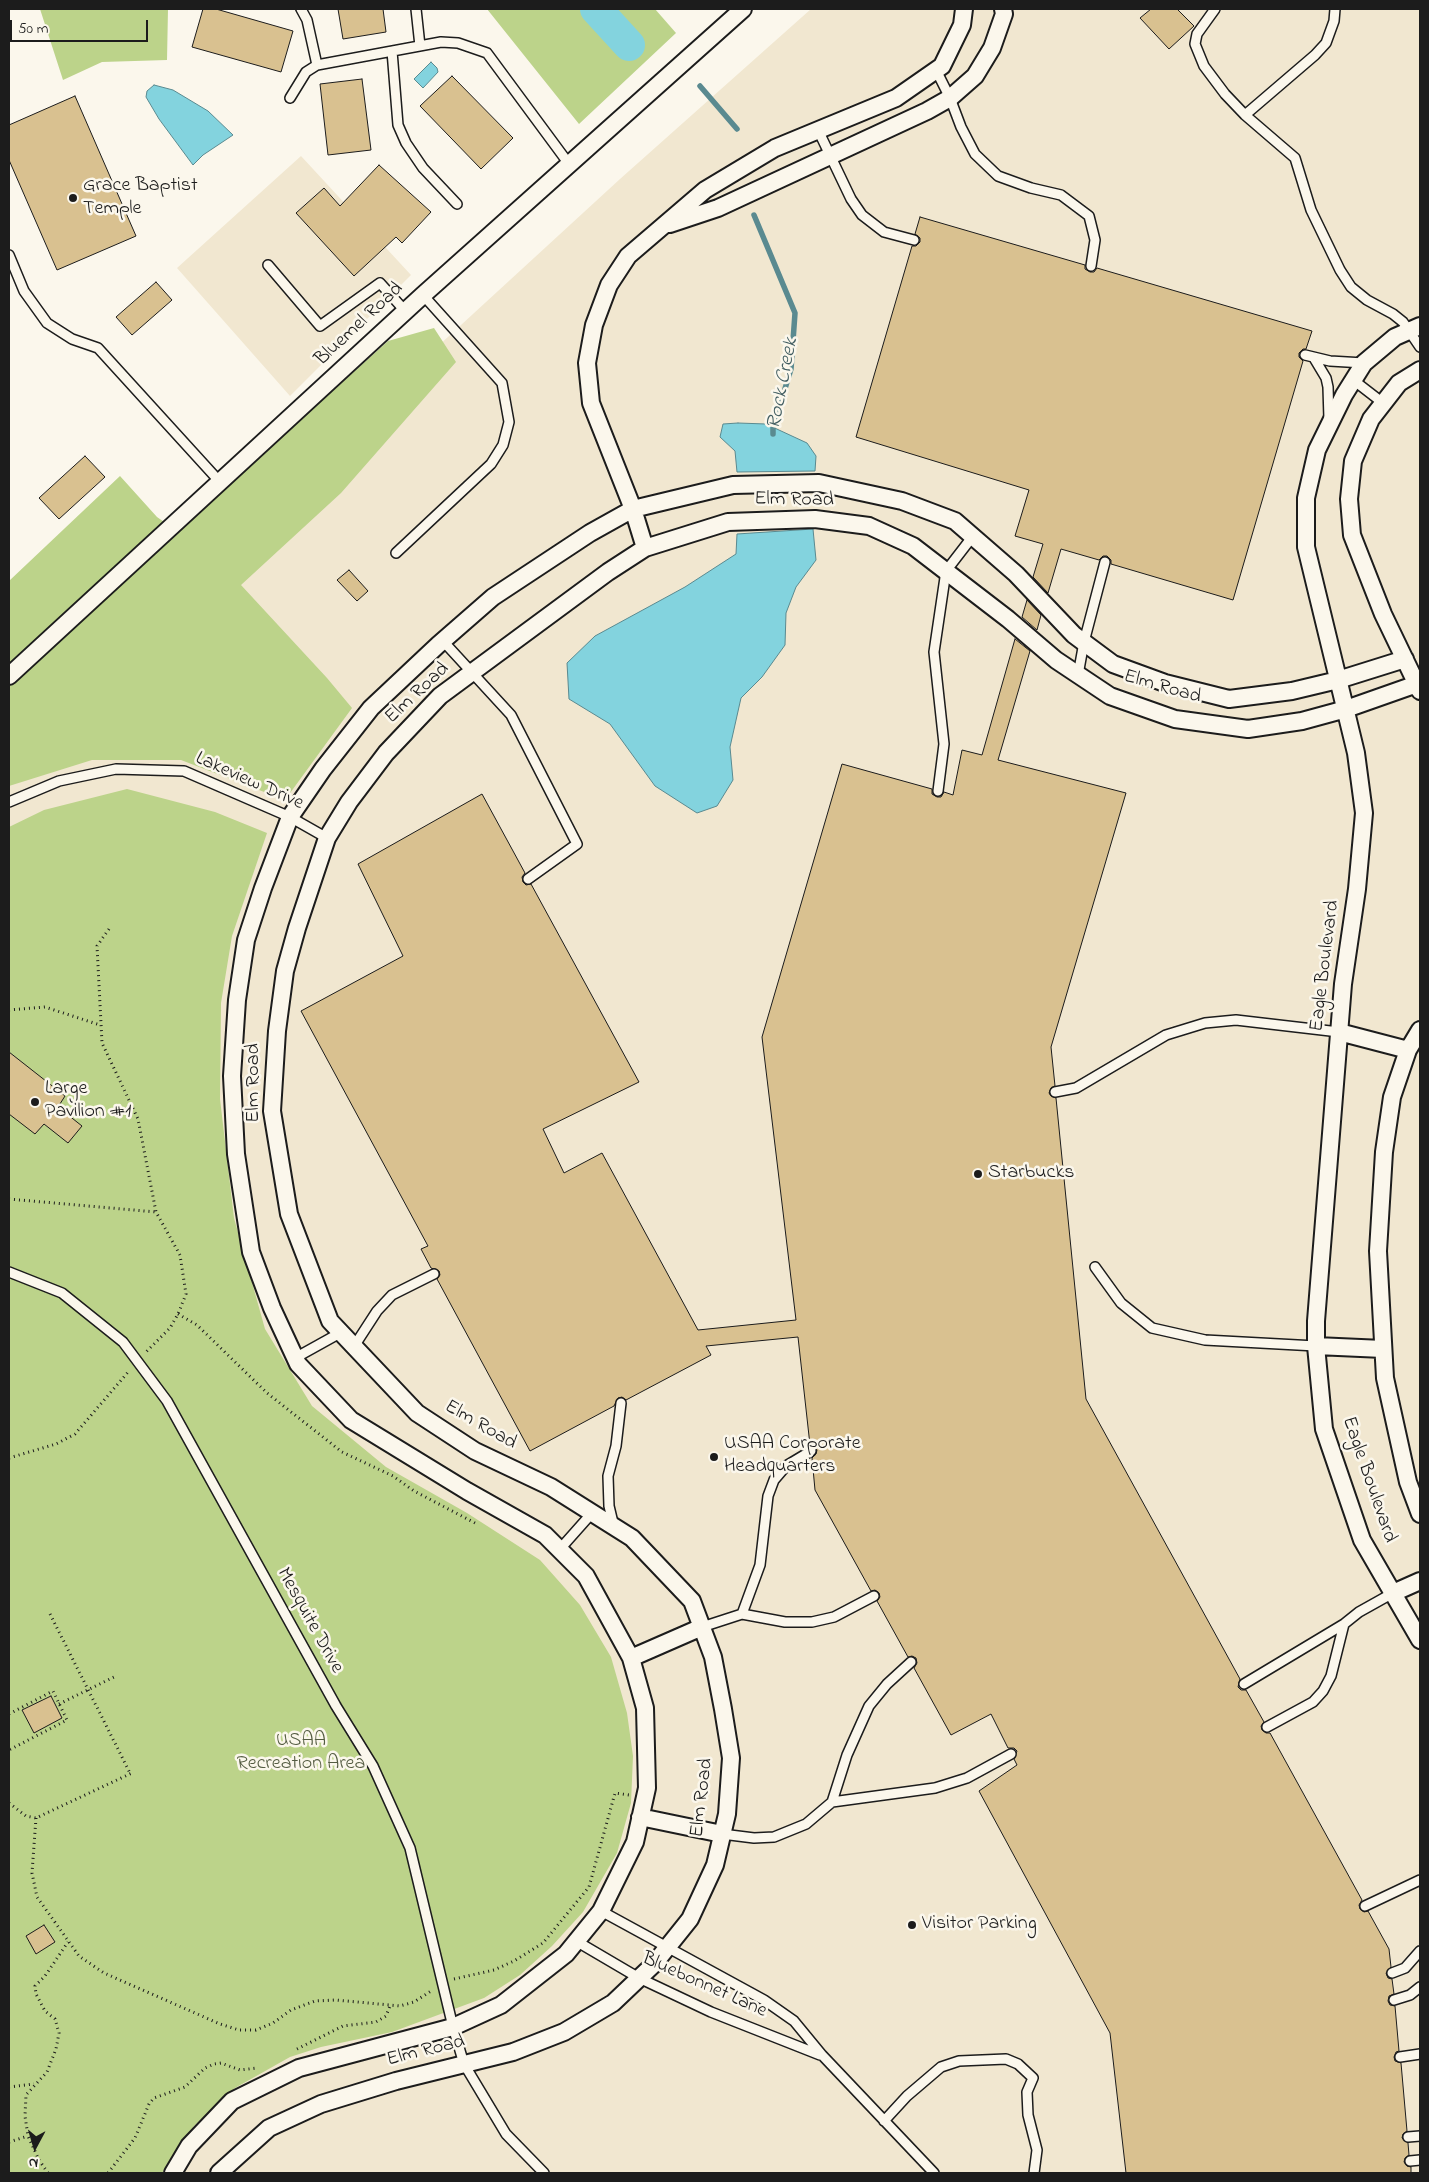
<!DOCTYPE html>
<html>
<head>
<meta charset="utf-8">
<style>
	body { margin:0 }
	#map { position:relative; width:1429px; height:2182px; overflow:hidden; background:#fbf7ec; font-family:"Indie Flower",sans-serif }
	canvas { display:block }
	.frame { position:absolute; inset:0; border:10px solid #1c1c1c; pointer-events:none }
	.north { position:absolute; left:10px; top:2122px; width:50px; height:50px; -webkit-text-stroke:4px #fbf7ec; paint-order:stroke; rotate:186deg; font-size:14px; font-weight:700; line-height:20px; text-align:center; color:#1c1c1c }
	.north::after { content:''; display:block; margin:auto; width:18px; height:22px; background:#1c1c1c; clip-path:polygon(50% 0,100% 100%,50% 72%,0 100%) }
	.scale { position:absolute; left:10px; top:20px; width:138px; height:22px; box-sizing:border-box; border:2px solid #1c1c1c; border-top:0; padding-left:6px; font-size:15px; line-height:18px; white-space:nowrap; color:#1c1c1c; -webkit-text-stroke:4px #fbf7ec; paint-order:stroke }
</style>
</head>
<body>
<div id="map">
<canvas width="1429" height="2182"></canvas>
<div class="frame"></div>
<div class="north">N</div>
<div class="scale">50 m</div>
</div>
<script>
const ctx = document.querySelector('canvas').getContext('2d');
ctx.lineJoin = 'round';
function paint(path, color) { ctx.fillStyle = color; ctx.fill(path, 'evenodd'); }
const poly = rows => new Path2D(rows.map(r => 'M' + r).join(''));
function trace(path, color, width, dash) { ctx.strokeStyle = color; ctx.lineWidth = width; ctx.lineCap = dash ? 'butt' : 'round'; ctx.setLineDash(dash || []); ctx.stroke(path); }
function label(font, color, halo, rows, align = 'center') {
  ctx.font = font + ' "Indie Flower",sans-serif'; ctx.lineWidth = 5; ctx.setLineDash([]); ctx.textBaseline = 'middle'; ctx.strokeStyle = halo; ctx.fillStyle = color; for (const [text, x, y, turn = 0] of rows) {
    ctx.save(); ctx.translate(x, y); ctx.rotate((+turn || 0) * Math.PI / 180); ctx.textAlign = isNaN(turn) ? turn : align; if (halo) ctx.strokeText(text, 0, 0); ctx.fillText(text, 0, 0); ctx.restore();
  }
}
paint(poly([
	[811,9,1420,9,1420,2173,9,2173,9,740,620,179],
	[301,156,411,275,290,396,177,268]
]), '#f1e7d0');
paint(poly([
	[40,9,168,9,167,60,102,62,63,80],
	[487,9,655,9,676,33,579,124],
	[434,328,456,362,341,493,241,585,327,678,352,708,285,800,181,760,92,760,9,786,9,581,120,476,157,517,177,531,388,341],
	[127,789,215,812,267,833,232,936,221,1003,220,1099,234,1218,265,1329,312,1406,386,1467,467,1513,540,1560,580,1605,611,1657,627,1713,633,1756,631,1803,617,1853,583,1912,552,1946,520,1975,484,1998,392,2032,321,2047,290,2057,235,2088,194,2126,162,2173,9,2173,9,827,44,810]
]), '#bcd38a');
const water = poly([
	[431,62,437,68,438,72,423,88,414,79,431,62],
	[154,85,173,90,208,111,233,135,203,155,193,165,159,119,146,97,147,91,154,85],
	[738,423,766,424,807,443,816,456,815,471,737,472,735,451,720,437,723,424,738,423],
	[813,529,816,560,796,587,786,613,785,645,762,677,741,698,730,747,733,780,717,806,697,813,655,786,610,724,569,699,567,663,595,636,685,587,736,554,737,534,813,529]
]);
paint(water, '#83d3de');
trace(water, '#5a8a90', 1);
trace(poly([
	[700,86,737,129],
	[754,215,795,313,791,369,773,428,773,434]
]), '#5a8a90', 5.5);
trace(poly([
	[596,9,629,45]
]), '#83d3de', 32);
const building = poly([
	[203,9,216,9,293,31,281,72,192,47,203,9],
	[338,9,383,9,386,32,343,39,338,9],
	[1151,9,1177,9,1194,26,1169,49,1140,18,1151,9],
	[452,76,513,138,481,169,420,106,452,76],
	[362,79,371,150,328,155,320,84,362,79],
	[75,96,136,236,57,270,9,160,9,125,75,96],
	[379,165,431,212,402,243,396,237,354,276,296,213,324,188,340,206,379,165],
	[920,217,1085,265,1085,269,1090,272,1094,272,1097,268,1312,331,1306,349,1303,349,1299,353,1299,357,1303,361,1233,600,1111,564,1111,560,1107,556,1103,556,1099,560,1061,549,1048,593,1033,577,1043,544,1015,536,1029,490,856,437,912,246,916,246,920,242,920,238,915,234,920,217],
	[156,282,172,300,132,335,116,317,156,282],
	[85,456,105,477,59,519,39,498,85,456],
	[349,570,368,591,357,601,337,580,349,570],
	[1027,600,1041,615,1037,630,1022,617,1027,600],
	[1015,639,1030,651,998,760,1126,793,1051,1047,1055,1086,1051,1088,1049,1093,1051,1096,1056,1098,1086,1399,1240,1679,1238,1687,1241,1690,1246,1690,1264,1722,1261,1726,1262,1730,1266,1733,1270,1733,1362,1900,1359,1905,1360,1909,1364,1912,1368,1911,1389,1949,1391,1967,1386,1973,1388,1978,1392,1979,1394,1994,1389,1996,1388,2001,1390,2005,1395,2006,1399,2051,1396,2052,1394,2057,1395,2061,1401,2063,1407,2131,1403,2134,1402,2138,1408,2143,1409,2155,1405,2158,1404,2162,1407,2166,1411,2167,1411,2173,1126,2173,1110,2033,979,1791,1017,1765,1014,1759,1017,1751,1014,1748,1008,1748,991,1714,951,1735,914,1668,917,1663,916,1658,912,1656,908,1657,877,1601,880,1597,879,1593,875,1590,871,1591,815,1490,812,1458,816,1454,817,1450,814,1446,810,1445,798,1337,706,1346,711,1355,626,1400,622,1397,618,1398,614,1406,530,1451,437,1279,440,1275,439,1271,431,1268,421,1249,428,1246,301,1011,403,956,358,864,482,794,525,873,522,877,523,882,526,885,531,884,639,1082,543,1129,564,1173,602,1153,698,1330,796,1320,762,1037,842,764,932,789,932,794,937,797,941,797,944,792,953,795,962,750,982,755,1015,639],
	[9,1052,65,1096,58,1107,82,1126,68,1143,44,1124,35,1134,9,1114,9,1052],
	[51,1696,62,1718,34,1733,22,1710,51,1696],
	[44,1925,55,1942,36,1954,26,1936,44,1925]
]);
paint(building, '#d9c190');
trace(building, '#1c1c1c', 1);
const lane = poly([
	[301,9,307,20,317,65],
	[416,9,420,46],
	[1215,9,1197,34,1195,44,1204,66,1225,94,1245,115,1295,158,1311,210,1340,270,1351,287,1367,300,1393,314,1403,322,1420,347],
	[392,51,398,125,406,143,423,168,457,204],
	[936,70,950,98,961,127,975,154,998,176,1031,188,1061,195,1089,216,1095,240,1091,266],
	[290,98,306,72,317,65,441,42,458,43,487,53,569,164],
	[1245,115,1315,55,1326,43,1334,21,1335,9],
	[818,130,851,199,862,215,884,232,914,240],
	[9,255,24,291,47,323,72,339,98,348,220,482],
	[268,265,320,326,380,283,406,312],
	[1305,355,1330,361,1364,363],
	[1314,358,1326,378,1328,387,1329,419],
	[1352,379,1383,403],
	[396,553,491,464,503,445,509,422,502,383,423,295],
	[443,641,511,715,577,844,528,879],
	[1078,675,1084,642,1105,562],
	[938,791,944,744,934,652,946,571,973,536],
	[9,802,59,781,116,769,184,771,290,817,327,838],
	[1055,1092,1076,1088,1166,1035,1205,1023,1236,1020,1339,1032],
	[1095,1267,1121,1303,1152,1328,1205,1340,1316,1346],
	[9,1272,62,1293,123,1342,167,1401,336,1706,373,1766,410,1848,453,2027,464,2064,506,2134,544,2173],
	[353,1348,377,1311,392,1295,434,1274],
	[295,1358,340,1333],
	[614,1527,609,1506,608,1476,616,1446,621,1403],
	[560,1549,592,1513],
	[742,1614,760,1565,768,1496,774,1480,786,1466,811,1451],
	[702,1627,742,1614,785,1622,812,1622,834,1617,874,1596],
	[1244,1684,1344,1624,1359,1612,1393,1593],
	[1267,1727,1313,1702,1323,1691,1331,1676,1344,1624],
	[832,1802,935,1788,967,1778,1011,1754],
	[722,1834,754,1838,774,1837,806,1824,832,1802,847,1755,869,1706,887,1684,911,1662],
	[1365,1906,1420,1880],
	[601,1911,764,2000,794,2021,822,2055,934,2173],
	[576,1941,639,1978,711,2012,820,2055],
	[1392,1973,1405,1968,1420,1951],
	[1394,2000,1410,1995,1420,1987],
	[1400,2057,1420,2054],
	[884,2121,907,2096,941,2067,959,2061,1006,2059,1018,2064,1033,2078,1027,2092,1028,2115,1037,2150,1034,2173],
	[1408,2137,1420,2136],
	[1410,2161,1420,2160]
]);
const street = poly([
	[670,224,718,208,927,111,950,98,975,76,992,48,1004,14,1003,9],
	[1420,326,1395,337,1364,363,1344,395,1317,450,1306,498,1306,547,1356,753,1364,813,1357,889,1343,984,1316,1321,1316,1346,1324,1429,1362,1540,1420,1640],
	[1420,370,1399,383,1371,419,1353,461,1349,499,1352,535,1383,614,1420,691],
	[645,548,633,509,591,403,587,363,594,325,609,285,628,256,705,190,775,148,896,98,942,66,962,25,964,9],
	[9,676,423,295,743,9],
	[1420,1030,1408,1050,1392,1097,1384,1152,1378,1251,1385,1378,1408,1482,1420,1514],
	[1339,1032,1408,1050],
	[1316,1346,1383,1349],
	[1393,1593,1420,1581],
	[631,1658,702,1627],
	[640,1817,722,1834],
	[173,2173,189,2146,232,2101,299,2068,453,2027,501,2005,566,1954,601,1911,635,1842,647,1788,645,1708,631,1658,586,1576,545,1535,467,1491,351,1420,298,1364,272,1308,251,1252,236,1154,232,1076,237,1000,246,940,263,888,290,817,323,769,371,708,438,645,493,597,590,533,633,509,733,485,819,483,902,501,955,521,1016,574,1074,635,1113,664,1165,683,1229,699,1292,691,1338,680,1405,659],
	[219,2173,269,2128,321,2104,396,2081,513,2052,564,2032,613,2003,654,1964,690,1919,715,1865,727,1814,731,1758,723,1709,713,1657,692,1601,632,1538,551,1487,475,1451,417,1413,330,1321,289,1214,272,1111,277,1031,285,971,297,928,327,838,349,802,386,753,440,696,608,572,645,548,728,522,815,519,869,526,913,546,1008,619,1056,660,1110,696,1175,719,1248,729,1302,721,1346,709,1417,684]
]);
trace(lane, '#1c1c1c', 12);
trace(street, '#1c1c1c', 20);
trace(poly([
	[109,929,97,946,102,1043,138,1119,156,1212,180,1255,186,1294,178,1314,170,1328,145,1353],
	[9,1010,45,1007,100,1025],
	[9,1199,156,1212],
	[178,1314,197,1325,267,1393,342,1452,393,1476,414,1491,475,1523],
	[9,1458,56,1444,75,1434,129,1371],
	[50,1614,130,1773],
	[59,1704,114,1677],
	[9,1714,53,1691,67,1720,9,1750],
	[9,1803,26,1816,36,1818,134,1772],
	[36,1818,32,1873,37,1897,79,1956,104,1973,220,2024,239,2030,256,2030,273,2023,291,2010,315,2001,336,2000,400,2006,414,2002,431,1991],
	[454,1979,494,1970,514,1961,543,1943,589,1887,615,1793,629,1795],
	[297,2049,343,2026,376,2022,386,2016,390,2006],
	[9,2087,34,2084],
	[9,2142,28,2136],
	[48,2173,39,2160,28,2136,25,2116,26,2095,47,2072,56,2049,59,2033,55,2019,45,2011,36,1994,35,1986,45,1976,68,1942],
	[108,2173,135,2138,149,2104,154,2098,185,2087,205,2068,214,2064,221,2063,240,2070,257,2068]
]), '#1c1c1c', 3, [1, 4]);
trace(lane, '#fbf7ec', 9);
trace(street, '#fbf7ec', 16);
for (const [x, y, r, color] of [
	[73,198,5,"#1c1c1c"],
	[35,1102,5,"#1c1c1c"],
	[978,1174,5,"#1c1c1c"],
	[714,1457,5,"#1c1c1c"],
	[912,1925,5,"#1c1c1c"]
]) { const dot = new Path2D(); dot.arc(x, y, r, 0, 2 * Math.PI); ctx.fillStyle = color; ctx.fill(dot); trace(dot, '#fbf7ec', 2); }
label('20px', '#1c1c1c', '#fbf7ec', [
	["Grace Baptist",83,187],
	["Temple",83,210],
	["Large",45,1090],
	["Pavilion #1",45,1113],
	["Starbucks",988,1174],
	["USAA Corporate",724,1445],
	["Headquarters",724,1468],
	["Visitor Parking",922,1925]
], 'left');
label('20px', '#1c1c1c', '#fbf7ec', [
	["Bluemel Road",360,325,-43],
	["Elm Road",794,501,1],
	["Elm Road",1162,688,16],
	["Elm Road",418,694,-43],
	["Lakeview Drive",249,782,24],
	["Eagle Boulevard",1326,966,-83],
	["Elm Road",255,1083,-90],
	["Elm Road",480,1426,30],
	["Eagle Boulevard",1368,1480,71],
	["Mesquite Drive",309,1621,61],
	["Elm Road",703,1798,-83],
	["Bluebonnet Lane",704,1986,24],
	["Elm Road",426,2052,-14]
]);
label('20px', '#545c42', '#fbf7ec', [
	["USAA",301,1742],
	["Recreation Area",301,1765]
]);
label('italic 21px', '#405c60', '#fbf7ec', [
	["Rock Creek",784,384,-79]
]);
</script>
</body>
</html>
